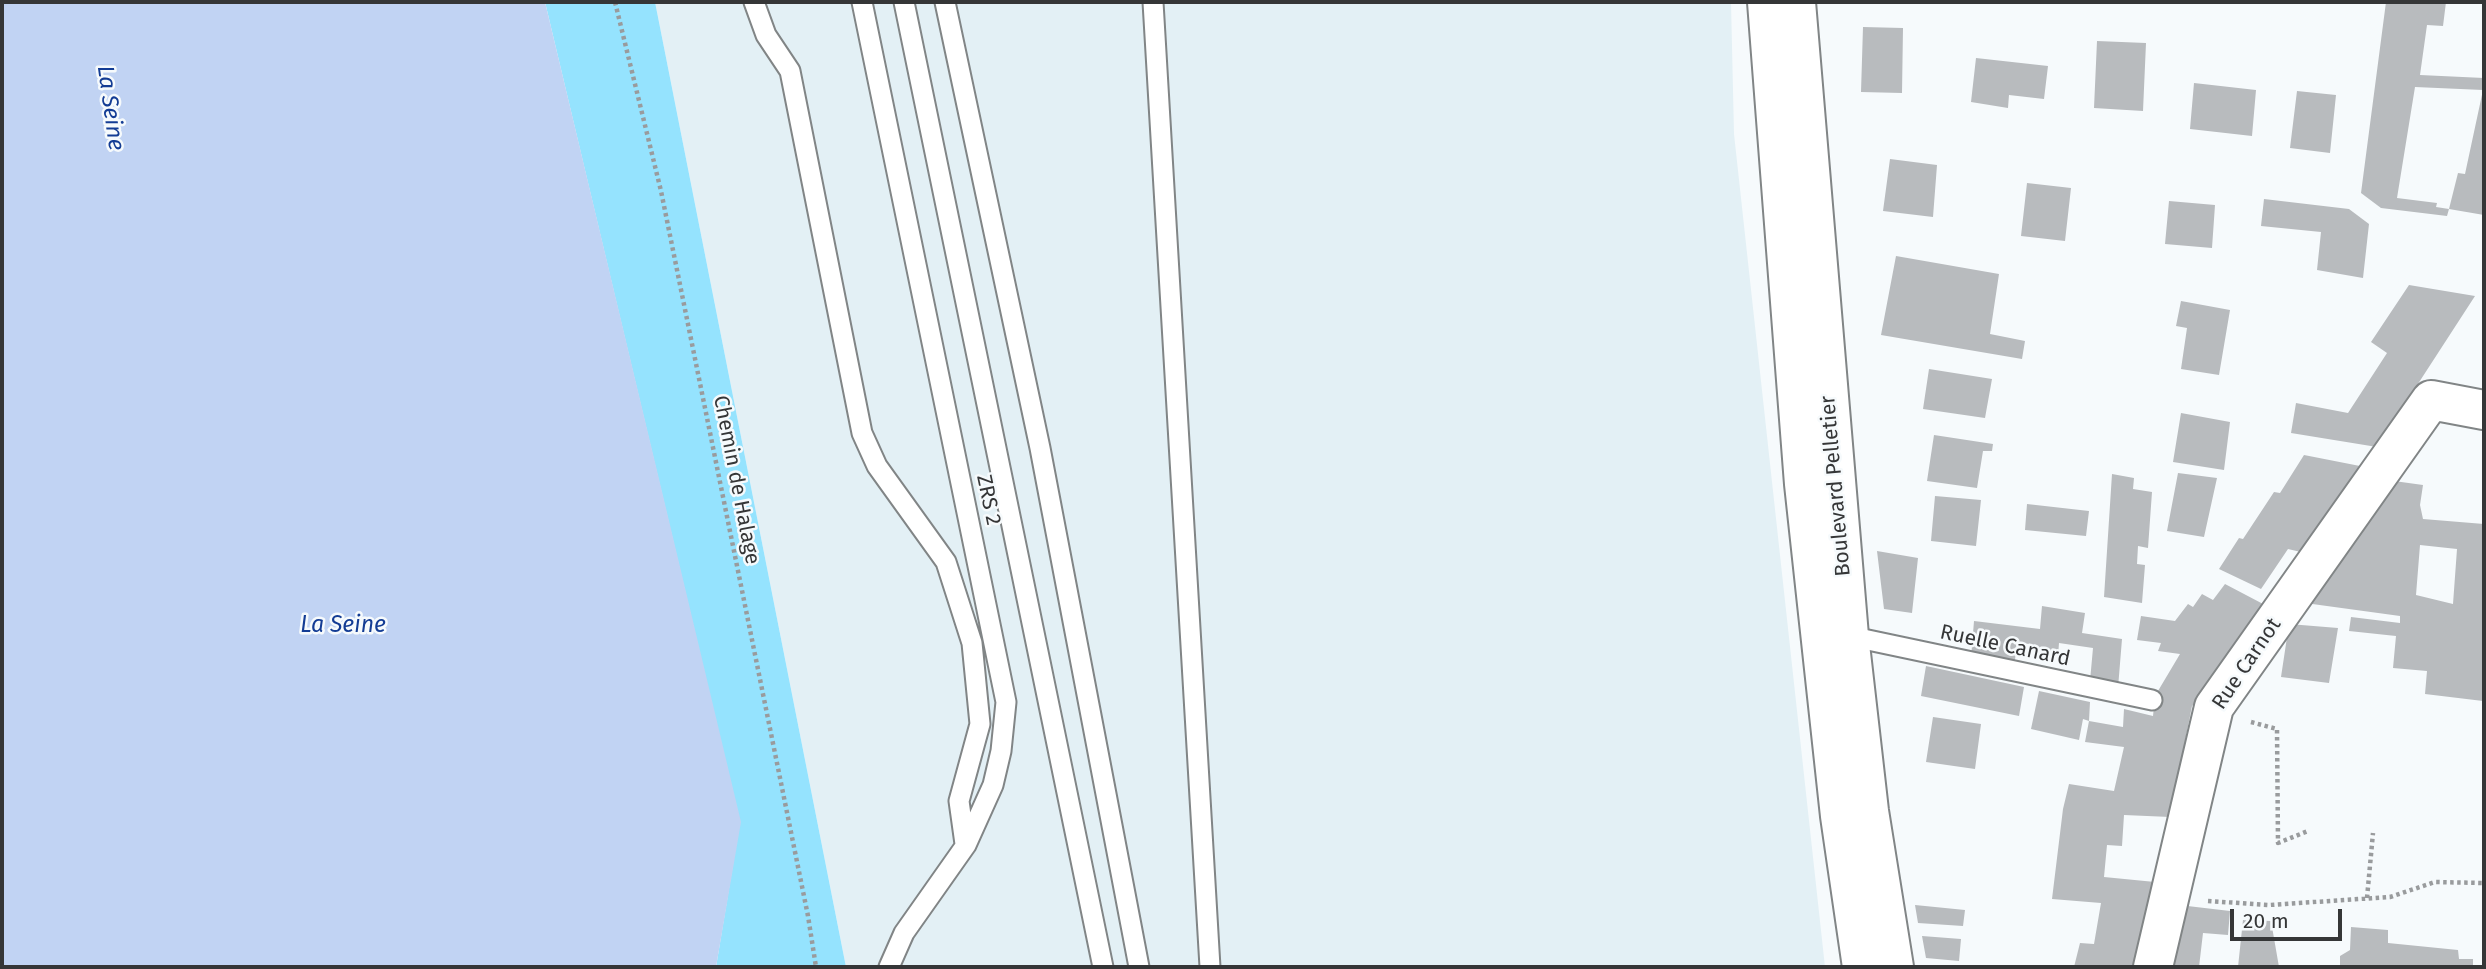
<!DOCTYPE html>
<html>
<head>
<meta charset="utf-8">
<style>
	body { margin:0 }
	#map { position:relative; width:2486px; height:969px; overflow:hidden; background:#f6fafc; font-family:"Fira Sans",sans-serif }
	canvas { display:block }
	.frame { position:absolute; inset:0; border:4px solid #353637; pointer-events:none }
	.scale { position:absolute; left:2230px; top:909px; width:112px; height:32px; box-sizing:border-box; border:4px solid #353637; border-top:0; padding-left:9px; font-size:21px; line-height:24px; white-space:nowrap; color:#353637; -webkit-text-stroke:5px #f6fafc; paint-order:stroke }
</style>
</head>
<body>
<div id="map">
<canvas width="2486" height="969"></canvas>
<div class="frame"></div>
<div class="scale">20 m</div>
</div>
<script>
const ctx = document.querySelector('canvas').getContext('2d');
ctx.lineJoin = 'round';
function paint(path, color) { ctx.fillStyle = color; ctx.fill(path, 'evenodd'); }
const poly = rows => new Path2D(rows.map(r => 'M' + r).join(''));
function trace(path, color, width, dash) { ctx.strokeStyle = color; ctx.lineWidth = width; ctx.lineCap = dash ? 'butt' : 'round'; ctx.setLineDash(dash || []); ctx.stroke(path); }
function label(font, color, halo, rows, align = 'center') {
  ctx.font = font + ' "Fira Sans",sans-serif'; ctx.lineWidth = 5; ctx.setLineDash([]); ctx.textBaseline = 'middle'; ctx.strokeStyle = halo; ctx.fillStyle = color; for (const [text, x, y, turn = 0] of rows) {
    ctx.save(); ctx.translate(x, y); ctx.rotate((+turn || 0) * Math.PI / 180); ctx.textAlign = isNaN(turn) ? turn : align; if (halo) ctx.strokeText(text, 0, 0); ctx.fillText(text, 0, 0); ctx.restore();
  }
}
paint(poly([
	[655,2,1731,2,1734,134,1825,967,846,967]
]), '#e3f0f5');
paint(poly([
	[545,2,655,2,846,967,716,967,740,822]
]), '#95e3fe');
paint(poly([
	[2,2,545,2,741,822,716,967,2,967]
]), '#c1d3f3');
paint(poly([
	[2386,2,2446,2,2443,26,2427,25,2420,75,2484,78,2484,215,2449,209,2447,216,2381,208,2361,193],
	[2415,87,2483,90,2465,174,2458,173,2449,209,2436,207,2437,203,2397,198],
	[1863,27,1903,28,1902,93,1861,92],
	[2097,41,2146,43,2143,111,2094,108],
	[1976,58,2048,66,2044,99,2009,95,2008,108,1971,102],
	[2194,83,2256,90,2252,136,2190,129],
	[2297,91,2336,95,2330,153,2290,148],
	[1890,159,1937,165,1933,217,1883,211],
	[2027,183,2071,188,2065,241,2021,236],
	[2264,199,2349,209,2369,224,2363,278,2317,270,2321,232,2261,226],
	[2169,201,2215,205,2212,248,2165,244],
	[1896,256,1999,274,1990,334,2025,341,2022,359,1881,335],
	[2409,285,2475,296,2377,447,2291,433,2296,403,2348,413,2387,353,2371,342],
	[2181,301,2230,310,2219,375,2181,369,2187,328,2176,326],
	[1929,369,1992,379,1985,418,1923,409],
	[2181,413,2230,422,2224,470,2173,462],
	[1934,435,1993,444,1992,451,1983,451,1977,488,1927,481],
	[2304,455,2365,467,2305,553,2288,549,2261,589,2219,569,2239,538,2243,539,2274,492,2280,493],
	[2178,473,2217,478,2204,537,2167,531],
	[2112,474,2134,478,2133,489,2152,492,2148,548,2138,546,2137,564,2145,565,2142,603,2104,597],
	[2394,481,2423,485,2420,505,2423,519,2484,524,2483,701,2425,694,2427,671,2393,668,2396,636,2349,631,2351,617,2400,623,2400,616,2305,603],
	[2420,545,2457,549,2453,604,2416,595],
	[1935,496,1981,500,1976,546,1931,541],
	[2027,504,2089,511,2086,536,2025,530],
	[1877,551,1918,558,1912,613,1884,609],
	[2225,584,2265,605,2210,690,2192,706,2170,817,2124,815,2122,846,2107,845,2104,877,2155,882,2136,967,2074,967,2080,943,2094,944,2101,903,2052,899,2063,809,2069,784,2114,791,2124,747,2085,742,2089,721,2123,727,2124,709,2153,716,2155,696,2180,654,2158,651,2161,643,2137,640,2141,616,2175,621,2188,604,2193,607,2202,594,2213,600],
	[2042,606,2085,613,2082,633,2122,639,2118,688,2090,681,2093,648,2059,643,2058,656,2029,653,2030,644,2017,643,2014,668,1971,658,1974,621,2040,629],
	[2289,624,2338,628,2329,683,2281,677],
	[1926,666,2024,687,2019,716,1921,696],
	[2039,691,2090,702,2089,721,2083,719,2079,740,2031,729],
	[1933,717,1981,724,1975,769,1926,762],
	[1915,905,1965,910,1963,926,1918,923],
	[2179,905,2230,911,2228,935,2203,933,2199,967,2168,967],
	[2243,920,2271,921,2279,967,2238,967],
	[2351,927,2388,930,2388,943,2458,950,2459,959,2473,959,2473,967,2340,967,2340,956,2350,950],
	[1922,936,1961,939,1959,961,1926,958]
]), '#b8bbbe');
const service = poly([
	[754,2,766,35,790,71,862,433,877,466,946,562,972,643,980,724,959,801,965,844],
	[862,2,1006,702,1001,751,993,785,966,845,904,933,889,967],
	[904,2,1103,967],
	[945,2,1040,448,1139,967],
	[1153,2,1210,967],
	[1849,636,2152,700]
]);
const minor = poly([
	[2153,967,2214,707,2431,400,2484,410]
]);
const secondary = poly([
	[1767,2,1804,484,1840,816,1862,967],
	[1796,2,1849,636,1869,811,1894,967]
]);
trace(service, '#818586', 23);
trace(minor, '#818586', 42);
trace(secondary, '#818586', 42);
trace(poly([
	[615,2,661,191,808,916,816,967],
	[2251,722,2277,729,2278,843,2308,831],
	[2367,898,2373,833],
	[2208,901,2269,905,2390,897,2435,882,2484,883]
]), '#999b9d', 4.5, [3.5, 3.5]);
trace(service, '#fff', 19);
trace(minor, '#fff', 38);
trace(secondary, '#fff', 38);
label('21px', '#353637', '#f6fafc', [
	["Chemin de Halage",736,480,79],
	["Boulevard Pelletier",1836,486,-95],
	["ZRS 2",988,500,78],
	["Ruelle Canard",2005,646,12],
	["Rue Carnot",2247,664,-56]
]);
label('italic 23px', '#133c94', '#f6fafc', [
	["La Seine",110,108,82],
	["La Seine",343,626]
]);
</script>
</body>
</html>
